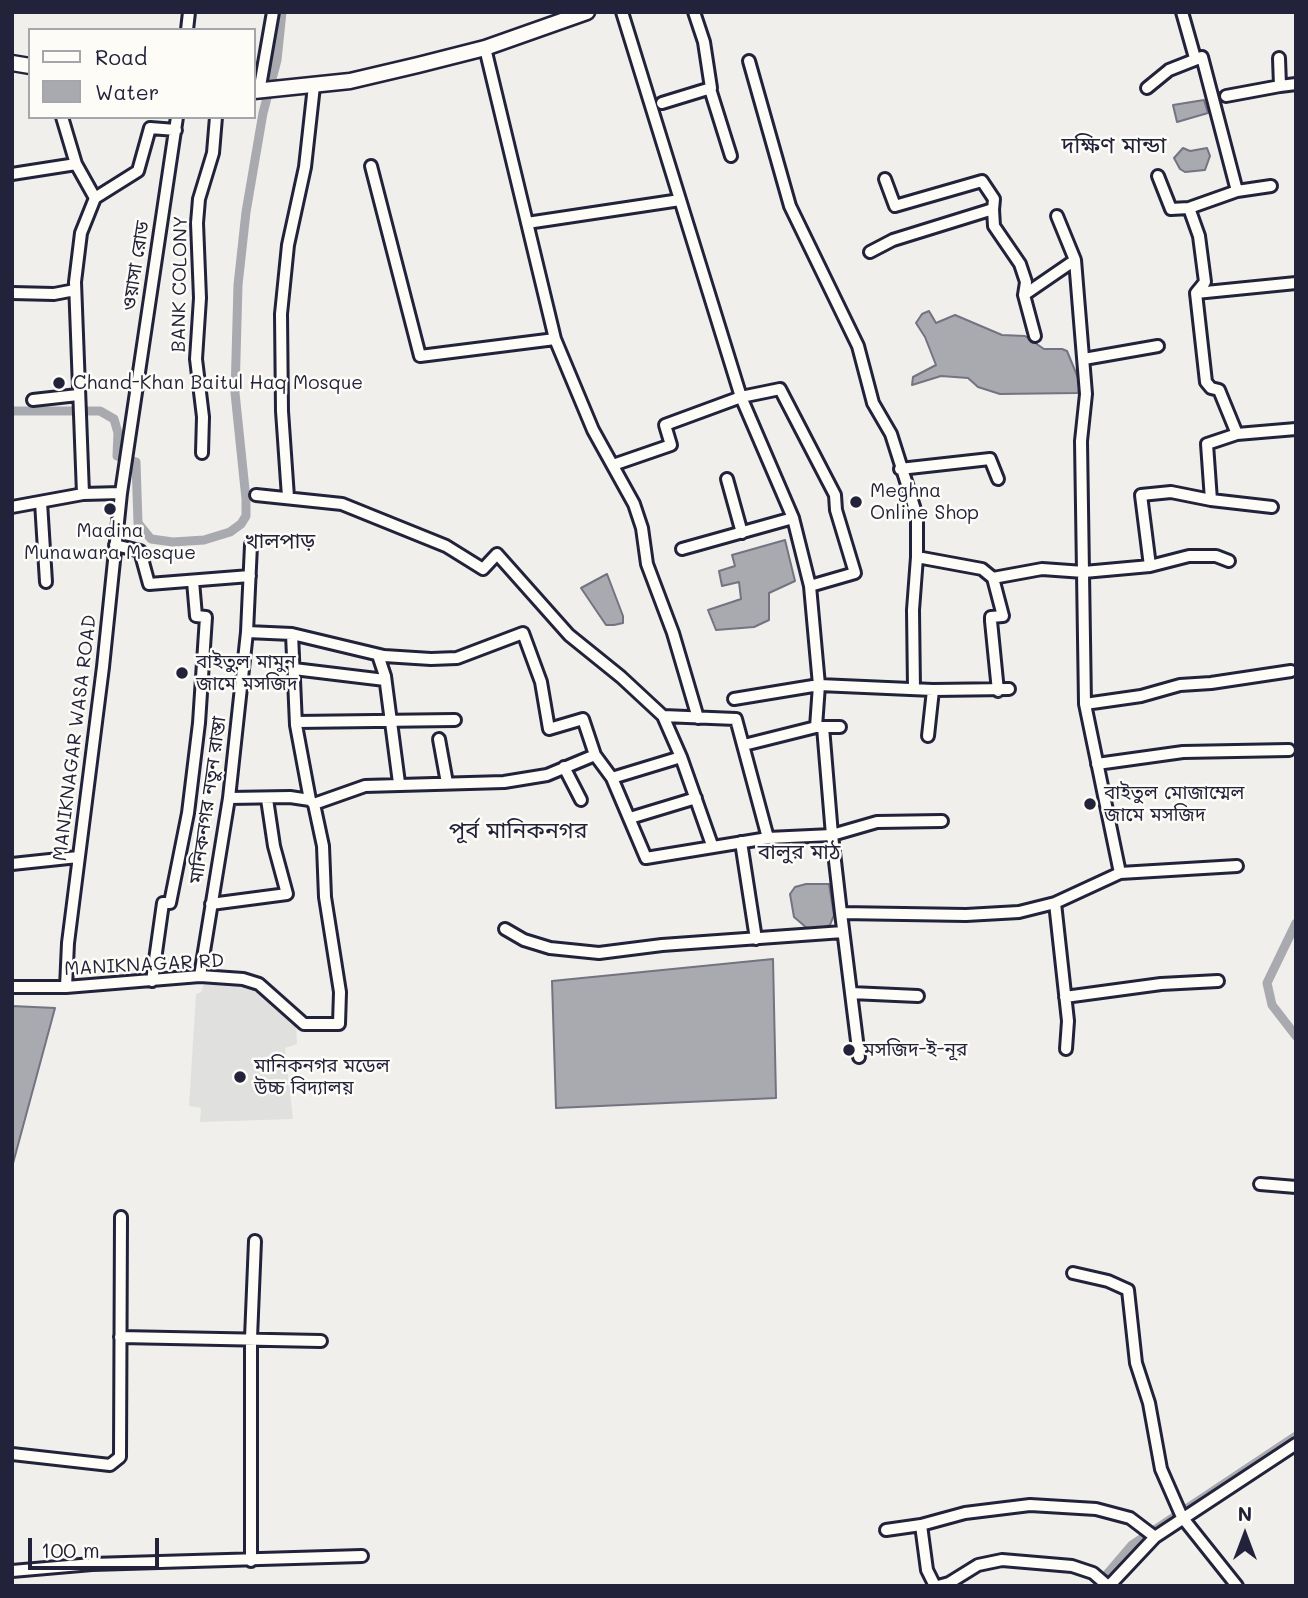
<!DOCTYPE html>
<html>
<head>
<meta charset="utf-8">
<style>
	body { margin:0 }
	#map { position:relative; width:1308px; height:1598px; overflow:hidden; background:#f0efec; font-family:Mali,sans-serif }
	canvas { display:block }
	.frame { position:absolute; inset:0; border:14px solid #22223b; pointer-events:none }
	.legend { position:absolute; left:28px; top:28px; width:228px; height:91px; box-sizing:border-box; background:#fdfcf7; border:2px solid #a5a5ac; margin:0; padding:9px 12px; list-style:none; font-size:21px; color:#22223b }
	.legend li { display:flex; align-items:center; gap:14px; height:35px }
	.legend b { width:35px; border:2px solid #a5a5ac }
	.north { position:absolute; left:1210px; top:1500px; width:70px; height:70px; -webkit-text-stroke:5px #fdfcf7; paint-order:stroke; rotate:0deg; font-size:19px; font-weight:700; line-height:28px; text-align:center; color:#22223b }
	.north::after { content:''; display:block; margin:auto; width:24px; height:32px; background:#22223b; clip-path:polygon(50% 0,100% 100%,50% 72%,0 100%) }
	.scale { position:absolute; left:28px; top:1538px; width:131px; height:32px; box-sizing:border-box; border:4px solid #22223b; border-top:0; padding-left:9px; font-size:21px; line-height:24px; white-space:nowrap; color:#22223b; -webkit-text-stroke:5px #fdfcf7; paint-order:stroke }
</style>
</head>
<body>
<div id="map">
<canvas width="1308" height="1598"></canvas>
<div class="frame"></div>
<ul class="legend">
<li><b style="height:9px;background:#fdfcf7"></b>Road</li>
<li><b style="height:19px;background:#a9a9b0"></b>Water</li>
</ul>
<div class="north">N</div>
<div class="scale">100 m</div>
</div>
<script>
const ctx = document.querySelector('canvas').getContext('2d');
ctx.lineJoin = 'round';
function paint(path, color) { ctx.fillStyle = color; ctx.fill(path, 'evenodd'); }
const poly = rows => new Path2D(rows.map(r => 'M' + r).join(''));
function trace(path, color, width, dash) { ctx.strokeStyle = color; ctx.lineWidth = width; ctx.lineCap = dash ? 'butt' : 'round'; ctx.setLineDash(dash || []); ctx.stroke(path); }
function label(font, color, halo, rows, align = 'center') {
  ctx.font = font + ' Mali,"Noto Sans Bengali",sans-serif'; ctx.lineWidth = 5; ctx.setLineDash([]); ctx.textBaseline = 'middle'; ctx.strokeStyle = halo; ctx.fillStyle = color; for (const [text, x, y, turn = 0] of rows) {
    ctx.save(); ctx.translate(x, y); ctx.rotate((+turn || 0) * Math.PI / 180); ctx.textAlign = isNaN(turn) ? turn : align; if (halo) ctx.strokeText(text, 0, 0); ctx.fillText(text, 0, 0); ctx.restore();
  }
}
paint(poly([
	[205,981,256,989,296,1023,297,1044,285,1048,293,1119,200,1122,201,1108,189,1106,196,994,201,992]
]), '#e0e0df');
const water = poly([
	[1204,100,1208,113,1177,122,1173,105,1204,100],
	[1183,148,1190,151,1207,148,1210,156,1205,170,1185,172,1180,169,1174,158,1183,148],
	[929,311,936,323,955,315,1002,335,1025,336,1044,349,1062,349,1067,351,1083,390,1077,393,1000,394,978,387,968,378,941,376,912,385,913,377,936,365,925,337,916,323,922,314,929,311],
	[785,540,795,581,769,593,769,620,754,627,716,630,708,610,741,599,739,582,722,586,719,571,735,566,732,555,785,540],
	[607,574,623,616,623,623,614,625,606,625,581,588,607,574],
	[806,884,829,884,834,915,830,925,822,929,808,929,794,917,790,894,795,887,806,884],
	[773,959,776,1098,556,1108,552,981,773,959],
	[12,1006,55,1008,12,1167,12,1006]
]);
paint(water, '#a9a9b0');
trace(water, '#737381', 2);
trace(poly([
	[12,411,100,411,114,419,118,433,117,456,136,462,138,523,151,539,173,542,204,540,230,532,241,524,246,516,246,499,235,393,238,285,246,212,263,113,277,60,282,12],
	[1296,923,1267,983,1272,1005,1296,1036],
	[1097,1586,1132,1545,1296,1436]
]), '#a9a9b0', 9);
const street = poly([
	[622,12,741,397,793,518,810,586,819,685,816,727],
	[1182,12,1195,58],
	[187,30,189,12],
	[485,48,555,339,593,430,634,504,642,528,647,564,673,633,698,718],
	[1279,58,1280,86,1296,84],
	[749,61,790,206,858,346,873,403,891,434,917,516,917,557,982,569,993,578],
	[710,89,731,156],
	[259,92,273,12],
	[1226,96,1280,86],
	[662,103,711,88,704,42,694,12],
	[62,117,76,164,95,198],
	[371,166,420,356,555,339],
	[12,174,76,164],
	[1158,176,1171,209,1189,208],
	[885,179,895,206,982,181,994,199,993,210],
	[1237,191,1271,186],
	[1057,216,1075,260],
	[527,223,680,200],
	[870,252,893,240,993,209,994,226,1020,264,1026,282,1024,295],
	[12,293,54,294,75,290],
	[1196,293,1296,283],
	[1084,359,1158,346],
	[33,400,78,395],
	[1237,434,1296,429],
	[202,453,203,417,196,359,200,298,197,223,199,199,213,153,216,117],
	[613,465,671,445,665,425,741,397,780,389,835,495,836,510,855,573,810,586],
	[900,469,990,459,998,479],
	[727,479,742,533],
	[83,494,75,282,81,233,95,198,138,171,150,128,176,130],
	[256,495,342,504,446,546,483,569,497,554,569,635,621,677,663,716,736,719,768,838,832,835,841,913,966,915,1019,912,1055,903,1120,873,1085,704,1081,441,1086,394,1075,260,1024,295,1035,336],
	[288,497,282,411,281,314,288,245,305,167,314,86],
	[1211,500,1272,507],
	[41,502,46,582],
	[12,507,83,494,121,493],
	[115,545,140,551,149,584,250,576],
	[682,549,793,518],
	[1150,566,1189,556,1216,556,1229,561],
	[247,632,292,634,384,656,431,659,457,658,523,633,541,682,549,729,583,719,595,755],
	[292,634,296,725,310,800],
	[378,655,385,676,399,783],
	[294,669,385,680],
	[914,689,913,610,917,557],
	[998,691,991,621,991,617,1003,616,993,578,1042,569,1084,572,1150,566,1141,495,1171,492,1211,500,1207,444,1237,434,1219,390,1211,388,1206,382,1196,293,1205,282,1199,236,1189,208,1237,191,1202,57,1169,70,1147,88],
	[734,699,819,685,933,690,1009,689],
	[1085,704,1141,696,1180,685,1211,683,1291,671],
	[296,722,455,720],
	[823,727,832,835,877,822,942,821],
	[928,736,933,690],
	[439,739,447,783],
	[744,745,816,727,840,727],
	[681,757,712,845],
	[1097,764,1183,752,1289,750],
	[564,767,581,800],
	[612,778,646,858,768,838],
	[229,798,290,797,310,800,314,804,365,786,504,782,547,775,595,755,612,778,681,757,663,716],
	[630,818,696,798],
	[741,842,756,939],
	[12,864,78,857],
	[1120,873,1237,866],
	[1055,903,1068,1021,1066,1049],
	[211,904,287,894,274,846,267,799],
	[841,913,859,1057],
	[505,929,524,940,550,948,599,953,662,945,843,932],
	[200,976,229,798,247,632,251,545],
	[152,981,163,903,170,903,188,813,199,723,206,617,196,616,193,581],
	[12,987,66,987,200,976,243,979,259,984,304,1024,339,1024,340,992,325,897,323,846,314,804],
	[66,987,68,943,103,667,121,493,177,117],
	[851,993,918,996],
	[1065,997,1161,984,1218,981],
	[1260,1184,1296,1187],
	[1073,1273,1108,1281,1128,1290,1136,1363,1149,1403,1161,1469,1182,1517,1237,1586],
	[120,1337,321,1341],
	[12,1454,110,1465,120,1457,121,1217],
	[921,1525,927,1570,935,1586],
	[886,1530,921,1525,965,1513,1030,1505,1096,1509,1130,1518,1155,1537],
	[251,1561,251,1338,255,1241],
	[12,1571,92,1564,362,1556],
	[938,1586,949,1583,978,1565,1002,1560,1072,1566,1093,1573,1108,1586],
	[1109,1586,1155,1537,1296,1444]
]);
const secondary = poly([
	[12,63,30,66],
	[254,91,350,81,418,65,485,48,587,12]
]);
trace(street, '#22223b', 16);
trace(secondary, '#22223b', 19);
trace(street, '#fdfcf7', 10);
trace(secondary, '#fdfcf7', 14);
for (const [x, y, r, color] of [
	[59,383,7,"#22223b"],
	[856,502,7,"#22223b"],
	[110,509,7,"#22223b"],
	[182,673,7,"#22223b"],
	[1090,804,7,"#22223b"],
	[849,1050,7,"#22223b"],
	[240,1077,7,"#22223b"]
]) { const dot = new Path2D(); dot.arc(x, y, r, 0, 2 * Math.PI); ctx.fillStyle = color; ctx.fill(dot); trace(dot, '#fdfcf7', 2.5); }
label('19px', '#22223b', '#fdfcf7', [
	["ওয়াসা রোড",136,266,-81],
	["BANK COLONY",180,284,-89],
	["MANIKNAGAR WASA ROAD",75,738,-83],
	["মানিকনগর নতুন রাস্তা",208,800,-82],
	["MANIKNAGAR RD",144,965,-3]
]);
label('19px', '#22223b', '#fdfcf7', [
	["Chand-Khan Baitul Haq Mosque",73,383],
	["Meghna",870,491],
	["Online Shop",870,513],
	["Madina",110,531,"center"],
	["Munawara Mosque",110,553,"center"],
	["বাইতুল মামুন",196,662],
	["জামে মসজিদ",196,684],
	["বাইতুল মোজাম্মেল",1104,793],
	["জামে মসজিদ",1104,815],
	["মসজিদ-ই-নূর",863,1050],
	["মানিকনগর মডেল",254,1066],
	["উচ্চ বিদ্যালয়",254,1088]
], 'left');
label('21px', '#22223b', '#fdfcf7', [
	["খালপাড়",280,542],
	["বালুর মাঠ",799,853]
]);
label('23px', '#22223b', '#fdfcf7', [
	["দক্ষিণ মান্ডা",1114,146],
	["পূর্ব মানিকনগর",518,831]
]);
</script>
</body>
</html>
